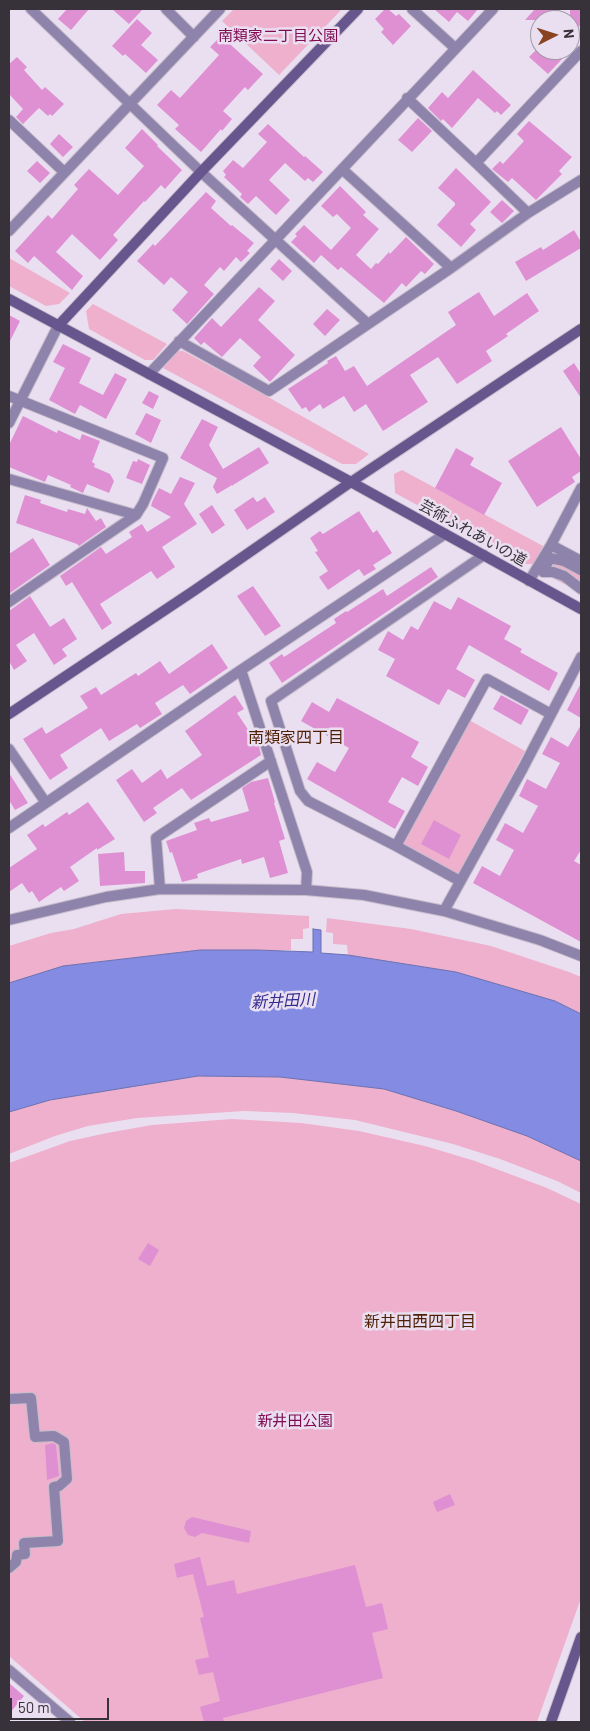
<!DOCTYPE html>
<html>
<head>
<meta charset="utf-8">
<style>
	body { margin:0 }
	#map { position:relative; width:590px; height:1731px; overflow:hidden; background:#eadff0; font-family:Barlow,sans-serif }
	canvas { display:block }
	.frame { position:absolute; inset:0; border:10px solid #373239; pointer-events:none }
	.north { position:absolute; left:530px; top:10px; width:50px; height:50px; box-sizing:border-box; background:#eadff0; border:1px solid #a29aa7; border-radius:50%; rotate:85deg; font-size:14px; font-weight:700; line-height:20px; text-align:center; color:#373239 }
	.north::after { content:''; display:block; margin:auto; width:18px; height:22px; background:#8a4320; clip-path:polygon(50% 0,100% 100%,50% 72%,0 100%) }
	.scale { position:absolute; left:10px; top:1698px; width:99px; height:22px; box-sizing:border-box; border:2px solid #373239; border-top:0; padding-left:6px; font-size:15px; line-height:18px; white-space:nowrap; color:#373239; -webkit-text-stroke:4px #eadff0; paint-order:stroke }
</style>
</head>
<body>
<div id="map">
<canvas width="590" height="1731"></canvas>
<div class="frame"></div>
<div class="north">N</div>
<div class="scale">50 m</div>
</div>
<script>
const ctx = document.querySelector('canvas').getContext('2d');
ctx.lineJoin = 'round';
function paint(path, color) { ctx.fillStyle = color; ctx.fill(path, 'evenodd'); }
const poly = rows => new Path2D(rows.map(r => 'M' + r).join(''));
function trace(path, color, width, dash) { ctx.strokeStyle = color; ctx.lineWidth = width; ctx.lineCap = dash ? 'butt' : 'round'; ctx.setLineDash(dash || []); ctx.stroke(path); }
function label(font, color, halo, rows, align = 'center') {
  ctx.font = font + ' Barlow,"Noto Sans JP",sans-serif'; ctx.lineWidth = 5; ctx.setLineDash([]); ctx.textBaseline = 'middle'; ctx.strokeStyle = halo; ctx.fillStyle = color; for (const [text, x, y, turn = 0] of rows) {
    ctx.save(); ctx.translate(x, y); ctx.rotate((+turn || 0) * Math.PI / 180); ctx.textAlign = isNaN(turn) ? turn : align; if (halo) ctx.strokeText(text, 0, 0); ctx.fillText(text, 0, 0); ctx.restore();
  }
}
paint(poly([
	[234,9,342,9,279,75,222,21],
	[9,258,70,293,59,304,46,306,9,286],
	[93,304,167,344,153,360,145,360,89,329,86,311],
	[177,351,183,351,268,397,369,454,356,464,342,464,163,368],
	[402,470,543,546,534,564,526,564,395,493,394,474],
	[551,555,558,555,581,567,581,593,545,574],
	[469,720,525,751,459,875,401,845],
	[176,909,309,916,309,928,303,929,303,939,291,939,291,950,200,950,63,966,9,983,9,946,51,933,74,929,121,914],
	[327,918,411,929,491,946,569,972,581,977,581,1014,555,1001,456,972,348,955,347,945,333,944,333,933,326,932],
	[198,1076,280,1077,384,1089,456,1111,527,1136,581,1161,581,1193,557,1181,500,1159,453,1144,355,1120,293,1113,244,1111,137,1118,88,1126,55,1136,9,1154,9,1112,50,1100],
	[232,1119,301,1123,359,1131,425,1146,475,1161,547,1188,581,1204,581,1598,537,1722,85,1722,9,1656,9,1163,70,1141,107,1133,152,1125]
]), '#eeb0cc');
const water = poly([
	[313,929,321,930,321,953,348,955,456,972,555,1001,581,1014,581,1161,527,1136,456,1111,384,1089,280,1077,198,1076,50,1100,9,1112,9,983,63,966,200,950,257,950,313,952,313,929]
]);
paint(water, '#838be3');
trace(water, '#6c70b0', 1);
paint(poly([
	[67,9,89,9,71,30,58,19],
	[112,9,143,9,129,24],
	[385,9,388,9,396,16,399,14,411,26,393,45,381,32,384,29,375,19],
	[434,9,478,9,468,21,457,12,449,22],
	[535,9,560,9,550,20,525,20],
	[570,9,581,9,581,24,570,37],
	[137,19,152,33,141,45,158,60,146,73,125,54,123,56,112,46],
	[221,36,263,74,248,90,245,87,223,111,232,119,222,131,221,129,201,152,175,129,179,125,157,105,171,90,180,98,219,55,210,47],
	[536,50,556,50,564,57,548,74,529,57],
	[17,57,27,67,24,70,42,90,45,87,64,104,52,116,50,114,48,116,39,108,23,124,16,117,23,109,9,94,9,64],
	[473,70,511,105,501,115,497,111,495,113,478,98,452,128,443,119,441,121,428,108,442,92,448,98],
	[418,118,432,131,412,152,398,140],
	[529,121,572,157,559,171,562,174,536,200,512,178,508,182,492,169,500,161,503,164,524,141,517,134],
	[268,124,304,157,305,156,323,172,313,182,308,178,305,181,285,163,269,180,290,200,276,215,256,196,248,204,240,197,242,194,224,177,226,175,223,171,233,160,243,168,267,142,258,134],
	[142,129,158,145,157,146,182,170,165,189,161,185,145,202,144,201,113,235,118,240,100,260,72,234,56,252,83,276,72,290,34,256,28,263,15,251,48,215,52,219,78,189,74,185,89,169,118,195,144,166,125,148],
	[59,134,73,147,63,157,50,144],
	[37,161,50,173,40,183,27,171],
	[456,168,491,202,470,224,476,230,461,247,437,225,455,205,455,203,438,188],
	[340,186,366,212,363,215,379,229,356,255,371,269,376,263,378,264,389,252,390,254,406,237,434,264,425,274,421,271,406,287,402,283,384,303,341,267,338,270,321,255,314,263,291,242,297,236,295,234,304,225,331,250,351,228,337,214,333,217,321,206],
	[206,192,216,201,211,208,231,226,232,225,254,243,247,251,250,253,241,262,236,257,224,271,220,267,204,285,214,294,187,324,172,310,188,292,171,277,164,285,137,261,153,244,155,246],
	[502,200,514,211,502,223,490,212],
	[574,230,581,242,581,248,526,281,515,262,541,247,543,250],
	[279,259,292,271,283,281,270,269],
	[259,287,275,301,258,320,295,355,270,382,253,366,261,357,240,338,222,357,204,342,201,345,194,338,212,318,221,327],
	[479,292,494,316,527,293,539,311,506,334,508,336,486,351,492,361,457,384,438,357,410,375,428,402,383,431,366,404,354,412,344,396,323,409,320,404,309,412,306,407,302,409,288,389,328,363,327,361,336,356,345,371,354,366,367,386,456,325,448,312],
	[327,309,340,320,325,336,313,324],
	[9,315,20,321,9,343],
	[63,344,91,358,79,383,103,395,115,373,127,379,106,419,80,405,75,414,49,400,65,368,53,362],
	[574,363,581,374,581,398,563,371],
	[149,391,159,396,153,409,142,403],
	[146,413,161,420,151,443,135,434],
	[23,416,57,433,58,430,80,440,82,434,100,441,92,462,95,464,94,467,110,474,114,481,109,493,87,484,83,493,70,487,71,485,48,475,45,482,9,467,9,445],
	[202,419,218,427,209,445,223,469,259,447,269,463,233,485,233,486,232,485,217,494,213,487,217,478,180,458],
	[561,427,581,459,581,471,572,477,575,482,537,507,508,461],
	[456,448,474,458,470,465,502,483,484,515,435,488],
	[138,459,150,465,142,484,126,478,133,461,137,462],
	[180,477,195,483,184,504,197,524,162,547,175,567,157,579,151,571,100,604,112,623,102,630,72,582,66,586,60,576,101,547,106,554,132,537,129,532,142,524,147,532,171,517,151,506,152,502,159,488,171,494],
	[25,495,41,500,40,503,67,512,68,509,85,514,87,508,96,521,101,518,106,527,79,546,77,544,16,523],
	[253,497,257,502,265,497,275,512,247,530,234,510],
	[212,505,225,525,212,534,199,514],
	[359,511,373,533,377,530,392,553,373,565,376,569,364,576,359,569,328,590,319,577,328,571,315,552,318,551,310,538,320,531,323,534],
	[33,538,50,565,10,593,9,554],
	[431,567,438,577,282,683,269,663,282,654,284,657,336,623,334,619,346,611,347,612,383,589,387,596],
	[253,586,281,626,265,636,237,596],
	[30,596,50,627,64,618,77,639,62,649,67,656,54,665,34,633,16,645,27,661,14,670,9,661,9,611],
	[458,597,511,626,504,639,522,649,520,652,558,673,549,691,469,645,456,669,475,680,465,698,448,689,439,705,386,676,395,659,378,650,388,631,403,640,411,626,418,630,434,601,451,610],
	[212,644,228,668,190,694,183,685,155,703,162,714,140,728,137,724,109,741,101,728,60,755,68,768,50,780,23,739,42,727,46,734,88,708,80,696,96,687,101,695,136,673,138,676,160,661,169,674],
	[581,683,581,718,567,710],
	[235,695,244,709,237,713,259,746,261,755,191,800,182,788,153,808,157,813,144,822,116,780,132,769,142,783,161,769,167,779,202,755,185,731],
	[501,695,529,710,521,725,493,709],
	[337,698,419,742,411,757,428,767,418,786,402,777,388,802,405,811,395,829,307,779,317,762,335,772,349,748,301,721,312,702,329,712],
	[581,725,581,850,574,861,581,865,581,942,473,883,482,866,500,876,514,850,496,840,505,823,523,833,538,806,519,796,527,779,546,789,560,763,542,754,551,737,568,747],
	[9,773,28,803,15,810,9,800],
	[268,778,275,802,274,803,285,839,279,841,288,873,270,878,264,857,242,864,241,859,197,874,198,878,182,882,172,852,170,853,166,841,197,830,194,823,209,818,211,822,249,811,242,788,251,782],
	[88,802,115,839,97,850,97,848,70,867,79,881,64,891,61,887,39,902,32,891,29,893,22,883,9,892,9,868,37,849,27,835,43,824,45,827,67,812,69,815],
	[434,820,461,835,449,859,421,844],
	[124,852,125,871,145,871,145,883,100,886,98,854],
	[148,1243,159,1250,150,1266,138,1259],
	[53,1443,56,1445,59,1476,47,1480,45,1445],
	[450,1494,455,1505,437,1512,433,1502],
	[192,1517,251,1531,249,1543,202,1533,195,1537,188,1535,184,1528,186,1521],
	[200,1557,207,1586,234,1580,237,1594,355,1565,366,1607,382,1603,388,1629,372,1633,383,1678,223,1718,224,1722,204,1722,200,1707,220,1701,213,1672,199,1675,195,1660,209,1657,200,1618,204,1617,193,1574,177,1578,174,1564],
	[9,1683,24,1696,9,1714]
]), '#df90d3');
const street = poly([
	[31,9,201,172,368,324],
	[166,9,194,37],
	[412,9,455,48],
	[407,98,476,163,528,213],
	[9,120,64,172],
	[476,163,581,51],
	[342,169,451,268],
	[9,231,220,9],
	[179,341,269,391,451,268,528,213,581,180],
	[149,374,493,9],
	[9,396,163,458,143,504,136,515,9,602],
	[9,423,58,326],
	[9,479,136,515],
	[551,545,581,561],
	[581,570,564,561,550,558,543,572,553,572,564,576,581,589],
	[529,581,551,545,581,488],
	[241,670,307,872,306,890],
	[9,749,46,803],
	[9,828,241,670,445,534],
	[396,846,487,679,551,714],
	[460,881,396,846,308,801,300,791,271,701,484,555],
	[160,889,156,838,271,761],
	[444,911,523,768,581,657],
	[9,920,106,897,160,889,306,890,364,895,444,911,540,940,581,956],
	[9,1399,31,1398,35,1437,54,1436,64,1442,67,1479,59,1486,54,1487,58,1541,24,1543,25,1554,17,1555,16,1562,9,1568],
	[9,1670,70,1722]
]);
const secondary = poly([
	[9,299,351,482,581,609],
	[58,326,201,172,358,9],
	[9,714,195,590,351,482,581,329],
	[551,1722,581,1637]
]);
trace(street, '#c6bccb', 12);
trace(secondary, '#c6bccb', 12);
trace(street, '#8e84ab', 10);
trace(secondary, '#66568d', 10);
label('15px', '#800b53', '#eadff0', [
	["南類家二丁目公園",278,36],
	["新井田公園",295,1421]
]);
label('15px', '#373239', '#eadff0', [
	["芸術ふれあいの道",473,533,29]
]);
label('16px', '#4f1f06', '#eadff0', [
	["南類家四丁目",296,738],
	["新井田西四丁目",420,1322]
]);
label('italic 16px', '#322b90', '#eadff0', [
	["新井田川",283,1001,-3]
]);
</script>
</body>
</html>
